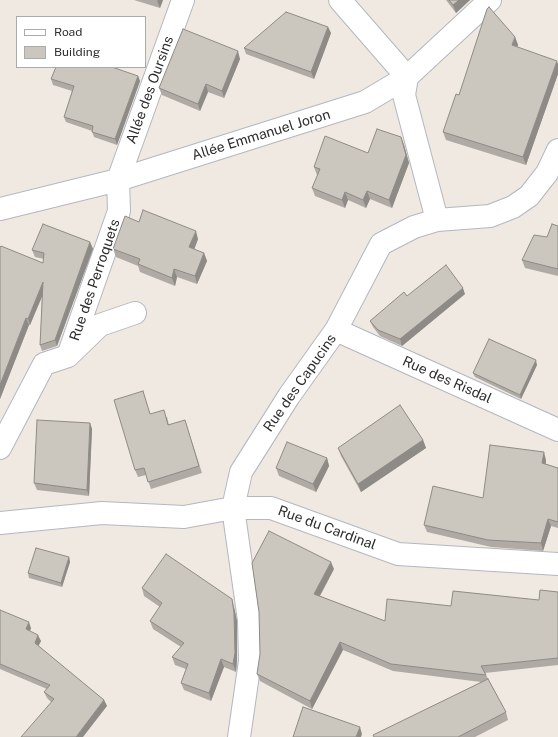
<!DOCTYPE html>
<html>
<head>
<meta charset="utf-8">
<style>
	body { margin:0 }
	#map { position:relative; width:558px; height:737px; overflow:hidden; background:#efe9e1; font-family:"Public Sans",sans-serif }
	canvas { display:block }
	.legend { position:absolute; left:16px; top:16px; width:130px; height:52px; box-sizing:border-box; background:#fff; border:1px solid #ababab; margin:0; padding:5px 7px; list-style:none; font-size:12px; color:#2e2e2e }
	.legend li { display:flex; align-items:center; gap:8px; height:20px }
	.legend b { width:20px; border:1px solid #ababab }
</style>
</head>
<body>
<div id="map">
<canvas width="558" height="737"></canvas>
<ul class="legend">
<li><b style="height:5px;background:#fff"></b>Road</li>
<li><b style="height:11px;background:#cbc7bf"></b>Building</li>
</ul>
</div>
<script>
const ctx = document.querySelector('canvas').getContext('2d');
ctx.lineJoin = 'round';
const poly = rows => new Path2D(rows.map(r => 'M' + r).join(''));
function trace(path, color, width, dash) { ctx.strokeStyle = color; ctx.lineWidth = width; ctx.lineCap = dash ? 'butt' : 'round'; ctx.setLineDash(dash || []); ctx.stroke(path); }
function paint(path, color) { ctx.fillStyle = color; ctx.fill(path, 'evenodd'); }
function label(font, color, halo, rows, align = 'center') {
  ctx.font = font + ' "Public Sans",sans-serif'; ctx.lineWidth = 3; ctx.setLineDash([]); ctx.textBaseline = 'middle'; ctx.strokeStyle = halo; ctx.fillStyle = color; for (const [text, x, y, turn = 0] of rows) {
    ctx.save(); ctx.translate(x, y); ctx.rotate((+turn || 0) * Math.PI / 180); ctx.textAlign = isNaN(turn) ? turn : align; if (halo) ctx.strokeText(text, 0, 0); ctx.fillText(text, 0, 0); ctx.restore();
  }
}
const minor = poly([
	[340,0,407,77,404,95,437,220],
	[0,209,118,180,365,102,407,77,490,0],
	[336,330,558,430],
	[68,356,119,211,118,180,183,0],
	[0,448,44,364,68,356,100,325,135,313],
	[0,523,102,513,184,517,233,508,271,508,398,554,558,564],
	[239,737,250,661,249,620,233,508,241,472,289,396,336,330,381,244,414,227,437,220,490,216,513,207,529,196,547,173,558,150]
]);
trace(minor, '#b4b7c1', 24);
trace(minor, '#fff', 22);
paint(poly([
	[134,0,163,0,160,8],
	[446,0,470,0,456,13],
	[328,27,331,33,314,79,246,54,244,48],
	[515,37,518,45,517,47,558,64,558,74,526,165,446,140,443,132,459,95],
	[240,59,224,98,208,92,200,111,162,95,159,88],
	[138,76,140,81,117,145,94,137,92,131,66,122,64,117,72,91,53,85,51,79],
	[401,137,404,145,409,163,392,208,370,199,366,208,348,200,345,208,315,196,312,188,318,175,317,175,314,167,368,153],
	[139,222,198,239,194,250,204,253,207,261,197,284,177,277,175,286,140,272,138,266,116,257,113,249],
	[558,226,558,276,525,268,522,260,547,237],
	[90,242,93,249,57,346,42,351,40,345,42,297,30,325,29,325,0,399,0,247,43,263,44,259,35,257,32,250],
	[465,294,402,346,380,336,373,327,370,321,407,296],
	[537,365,521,399,475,377,473,373],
	[143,391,150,414,167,417,169,425,185,420,202,473,151,489,146,475,138,477,135,470],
	[90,423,92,429,89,496,37,490,34,483],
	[423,440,426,448,361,492,341,456,338,448],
	[327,458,329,466,316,492,279,476,276,468],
	[546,460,546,464,558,468,558,528,551,526,543,551,491,547,427,532,424,525,483,498],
	[69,557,70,562,62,587,29,578,28,573],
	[334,569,320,596,385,621,451,606,539,600,558,592,558,665,485,673,506,712,508,720,475,737,373,737,481,682,393,671,343,650,312,709,260,681,257,674],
	[142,588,234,607,237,621,237,660,236,672,224,667,211,701,184,690,181,683,186,669,175,665,172,657,181,647,153,629,150,621,160,607,144,596],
	[0,610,31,628,30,631,41,641,38,646,104,700,107,706,51,702,47,698,44,692,47,689,0,669]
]), '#afaba4');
paint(poly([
	[158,0,163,0,160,8,157,1],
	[459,0,470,0,456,13,453,5],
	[328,27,331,33,314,79,311,72],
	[515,37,518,45,515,53,512,45],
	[238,51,240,59,224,98,222,91],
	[557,61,558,64,558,74,526,165,523,157],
	[138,76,140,81,117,145,115,139],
	[206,84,208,92,200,111,198,104],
	[401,137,404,145,409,163,392,208,389,200],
	[367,191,370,199,366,208,363,200],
	[345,192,348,200,345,208,342,200],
	[196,231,198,239,192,255,189,247],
	[90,242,93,249,57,346,55,340],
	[204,253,207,261,197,284,195,276],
	[174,269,177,277,175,286,172,278],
	[43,282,45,289,30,325,28,319],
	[463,288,465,294,402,346,400,339],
	[26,318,29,325,0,399,0,385],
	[536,360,537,365,521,399,520,395],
	[90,423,92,429,89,496,87,490],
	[423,440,426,448,361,492,358,484],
	[544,452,546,460,545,470,542,463],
	[327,458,329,466,316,492,313,484],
	[548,519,551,526,543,551,541,543],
	[69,557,70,562,62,587,61,583],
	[331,562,334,569,317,601,314,594],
	[232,599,234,607,237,621,237,660,236,672,233,664],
	[29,622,31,628,28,636,26,629],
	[38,635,41,641,37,649,35,643],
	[340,642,343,650,312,709,310,701],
	[221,659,224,667,211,701,209,693],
	[104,700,107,706,83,737,76,737],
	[360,727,362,734,361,737,356,737]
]), '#8e8b86');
const building = poly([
	[449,0,459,0,453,5,449,0],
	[489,7,515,37,512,45,557,61,523,157,443,132,456,94,459,95,487,9,489,7],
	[286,12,328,27,311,72,244,48,286,12],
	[183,29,238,51,222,91,206,84,198,104,159,88,183,29],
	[56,67,112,67,138,76,115,139,92,132,93,126,64,117,74,86,51,79,56,67],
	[377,129,401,137,406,155,389,200,367,191,363,200,345,192,342,200,312,188,320,169,314,167,325,136,368,153,377,129],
	[143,210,196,231,189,247,204,253,195,276,174,269,172,278,138,264,140,259,113,249,125,216,139,222,143,210],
	[43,224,90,242,55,340,40,345,43,282,28,319,26,318,0,385,0,247,1,246,43,263,44,253,32,250,43,224],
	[552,224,558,226,558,269,522,260,534,235,547,237,552,224],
	[446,265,463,288,400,339,378,330,370,321,404,292,407,296,446,265],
	[489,339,536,360,520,395,473,373,489,339],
	[143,391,150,414,164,410,168,425,185,420,199,466,148,482,144,468,135,470,114,400,143,391],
	[400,405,423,440,358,484,338,448,400,405],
	[37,420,90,423,87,490,34,483,37,420],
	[287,442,327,458,313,484,276,468,287,442],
	[490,445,544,452,542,463,558,468,558,522,548,519,541,543,488,540,424,525,433,486,483,498,490,445],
	[269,531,331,562,314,594,385,621,387,599,451,606,453,591,539,600,540,590,558,592,558,658,481,666,486,675,391,664,340,642,310,701,257,674,260,654,259,612,252,563,269,531],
	[36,548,69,557,61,583,28,573,36,548],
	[166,554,232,599,234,613,235,653,233,664,221,659,209,693,181,683,188,664,172,657,184,643,150,621,162,603,142,588,166,554],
	[0,610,29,622,26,629,38,635,35,643,104,700,76,737,21,737,54,699,44,692,50,685,0,664,0,610],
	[488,679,506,712,458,737,374,737,373,735,488,679],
	[303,707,360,727,356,737,293,737,303,707]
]);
paint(building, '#cbc7bf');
trace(building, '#8e8b86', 1);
label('14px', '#2e2e2e', '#fff', [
	["Allée des Oursins",150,90,-70],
	["Allée Emmanuel Joron",261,135,-17],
	["Rue des Perroquets",95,280,-71],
	["Rue des Risdal",447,380,24],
	["Rue des Capucins",300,383,-55],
	["Rue du Cardinal",327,528,20]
]);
</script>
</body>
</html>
